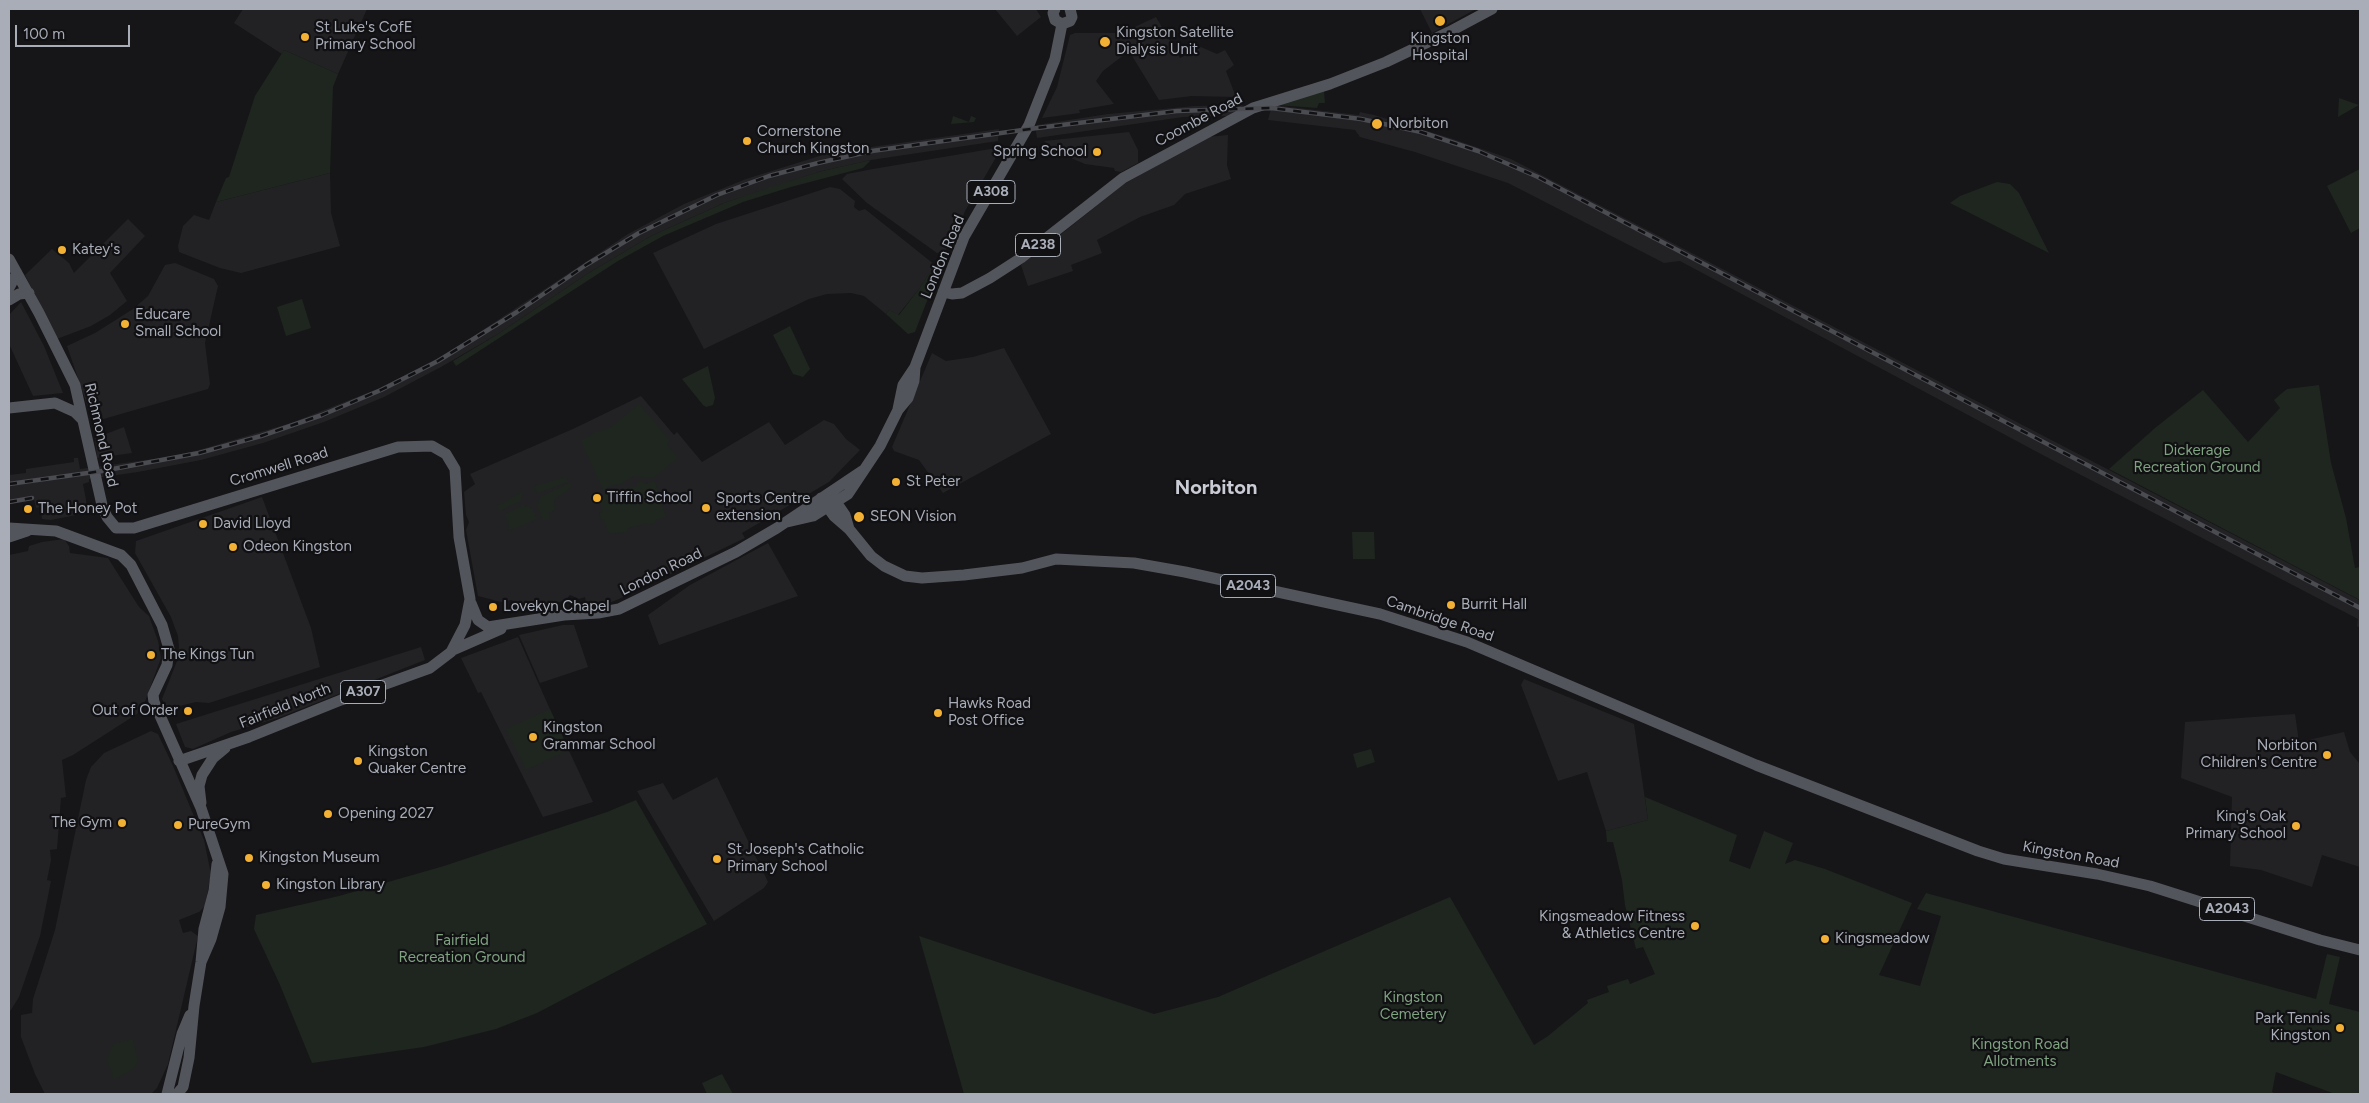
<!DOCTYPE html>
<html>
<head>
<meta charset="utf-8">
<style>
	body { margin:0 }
	#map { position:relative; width:2369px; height:1103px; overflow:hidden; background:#161618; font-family:Figtree,sans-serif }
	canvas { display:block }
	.frame { position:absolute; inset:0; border:10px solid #a8adb8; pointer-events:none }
	.scale { position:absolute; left:15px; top:25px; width:115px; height:22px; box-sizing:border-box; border:2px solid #a8adb8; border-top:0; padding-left:6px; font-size:15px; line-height:18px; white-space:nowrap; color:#a8adb8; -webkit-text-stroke:4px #111113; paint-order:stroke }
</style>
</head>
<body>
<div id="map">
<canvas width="2369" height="1103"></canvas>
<div class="frame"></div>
<div class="scale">100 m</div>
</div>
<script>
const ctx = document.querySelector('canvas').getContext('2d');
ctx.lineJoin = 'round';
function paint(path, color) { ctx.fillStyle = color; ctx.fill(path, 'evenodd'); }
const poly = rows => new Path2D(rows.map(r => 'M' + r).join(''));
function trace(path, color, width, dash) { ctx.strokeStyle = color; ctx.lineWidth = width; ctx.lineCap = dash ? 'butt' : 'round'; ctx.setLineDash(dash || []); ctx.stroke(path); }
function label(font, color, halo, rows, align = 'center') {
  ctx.font = font + ' Figtree,sans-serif'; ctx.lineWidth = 4.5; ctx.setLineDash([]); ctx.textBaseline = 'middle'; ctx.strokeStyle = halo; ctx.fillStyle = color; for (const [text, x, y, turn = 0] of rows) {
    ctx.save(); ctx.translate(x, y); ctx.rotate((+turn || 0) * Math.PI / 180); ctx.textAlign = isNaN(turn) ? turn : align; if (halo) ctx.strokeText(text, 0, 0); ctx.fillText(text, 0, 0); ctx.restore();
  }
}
paint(poly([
	[243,9,367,9,338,74,284,50,282,54,234,23],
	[995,9,1036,9,1041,17,1017,36],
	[1420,9,1476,9,1432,33],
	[1156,17,1180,58,1201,47,1217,54,1225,50,1234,65,1226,71,1236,97,1192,96,1159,100,1129,51,1103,71,1096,81,1114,104,1079,110,1080,113,1042,118,1057,87,1070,35,1075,33,1122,33],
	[1243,105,1228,116,1183,117,1037,138,1036,132,1037,125,1108,114,1195,106],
	[1272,105,1359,115,1360,112,1374,115,1450,138,1511,159,2359,600,2360,628,2357,626,2358,619,2054,461,1680,261,1664,263,1508,183,1415,152,1360,137,1355,130,1268,120],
	[999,129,998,141,871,160,822,171,724,203,651,236,587,274,498,334,441,367,384,397,324,422,263,443,201,460,138,472,89,479,89,482,83,484,87,505,81,514,51,520,42,519,40,507,36,508,34,499,9,503,9,475,26,473,26,469,74,462,74,458,78,458,80,469,168,457,199,450,291,423,380,388,448,353,628,234,684,204,746,179,829,153],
	[1129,132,1138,150,1138,163,1121,172,1115,171,1114,168,1085,164,1059,153,1044,141],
	[1228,135,1227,165,1231,179,1185,194,1174,205,1140,217,1097,240,1102,253,1071,265,1073,271,1028,286,1021,265,1032,254,1040,251,1124,184,1207,137],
	[1002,147,965,211,956,236,945,251,937,253,867,203,842,179,847,174,873,169],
	[330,173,331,213,340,246,241,273,220,268,179,252,178,246,183,226,194,215,209,220,216,202],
	[830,187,840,189,855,201,854,207,859,211,865,209,935,265,919,289,898,315,889,310,886,314,864,296,851,293,827,294,809,299,704,349,653,253,716,224],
	[128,219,145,236,110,273,127,301,110,315,91,326,57,339,25,275,52,249,69,263,74,273],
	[175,263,214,279,218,286,205,343,210,384,208,389,93,422,67,346,95,333,133,309,148,296,165,265],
	[21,302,44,346,63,393,33,396,9,344,9,315],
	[1004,348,1051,434,943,493,919,460,894,451,892,447,932,353,946,361,973,357],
	[641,396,674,435,677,432,702,462,769,422,785,445,824,420,834,424,846,439,860,450,829,482,742,533,745,538,619,599,609,603,586,604,585,597,579,599,570,595,565,601,526,606,511,600,501,602,478,596,466,530,469,522,466,515,464,492,475,484,470,474,575,428],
	[124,427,132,453,97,458,95,438],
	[262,497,311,628,320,667,209,703,196,702,167,709,162,699,177,661,179,647,178,636,171,617,135,553,136,541],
	[64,539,69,546,70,553,108,558,139,607,149,616,158,641,161,658,143,707,137,714,73,755,62,760,66,797,61,798,57,849,50,850,51,860,47,880,51,881,40,936,19,997,9,1013,9,555,28,551,29,546,42,542],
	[768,543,798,596,659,645,648,615,690,585],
	[563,625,574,625,588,667,540,683,519,635],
	[518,637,556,723,593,802,543,817,481,692,478,693,461,658],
	[421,647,425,660,278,718,231,732,193,749,185,747,176,724],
	[1524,679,1634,724,1648,820,1606,831,1587,772,1558,781,1521,685],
	[2295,714,2299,742,2344,732,2350,752,2360,764,2360,867,2322,855,2312,887,2261,870,2230,866,2232,797,2181,778,2185,722],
	[151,731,158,734,173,766,204,840,211,874,205,906,199,912,179,920,183,933,191,931,198,936,168,1064,157,1088,151,1094,45,1094,35,1074,21,1037,21,1015,32,1013,33,999,55,930,86,780,91,767,104,753],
	[717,777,768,882,764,888,714,921,637,791,663,783,673,800]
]), '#222225');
paint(poly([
	[284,50,338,74,333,87,330,173,216,202,226,178,229,177,255,96],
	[1324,91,1325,103,1319,103,1317,108,1277,105],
	[2339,98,2359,105,2338,117],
	[953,116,969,122,971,116,976,118,974,122,951,124],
	[871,160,863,168,791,187,743,202,663,236,618,261,456,366,453,361,498,334,587,274,651,236,724,203,773,186,822,171],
	[2360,169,2360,228,2351,233,2327,186],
	[1997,182,2010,184,2019,193,2049,253,1950,203,1960,196],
	[930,272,937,275,915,332,908,334,886,314,889,310,899,315,919,289],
	[302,299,311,328,286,336,277,307],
	[790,326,810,369,803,377,793,374,773,335],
	[708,366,715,398,713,405,706,407,703,405,682,379],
	[2319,385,2331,463,2346,518,2355,568,2360,567,2360,600,2109,469,2155,428,2203,390,2248,442,2280,408,2274,400,2282,393,2287,389],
	[639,404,670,441,667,445,678,458,653,478,634,476,617,486,616,484,603,490,581,441,598,430,599,432,613,426],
	[566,477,568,482,539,493,532,487],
	[643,481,644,484,655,481,659,495,662,495,664,501,661,502,666,517,655,520,656,523,649,525,647,523,627,529,627,532,609,534,604,519,601,520,599,513,603,512,598,497,614,490,615,492,637,486,637,483],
	[570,483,572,487,554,500,555,510,550,512,549,520,543,520,537,507,540,497],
	[523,491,521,501,500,511,497,506],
	[523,505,533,509,537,519,509,531,508,521,504,515],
	[1352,532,1374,532,1375,559,1353,559],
	[550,709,569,750,526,770,506,729],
	[1371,749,1375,762,1357,768,1353,754],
	[1645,797,1737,835,1729,861,1750,869,1764,831,1793,843,1785,864,1795,860,1825,869,1912,903,1879,975,1920,986,1941,916,1917,909,1926,893,2316,999,2327,954,2340,957,2329,1004,2360,1012,2360,1094,2335,1094,2276,1072,2272,1092,2276,1094,964,1094,919,936,1154,1014,1218,997,1450,897,1534,1045,1548,1036,1588,1003,1587,1000,1609,992,1607,986,1628,979,1630,984,1655,974,1643,947,1636,949,1625,905,1622,880,1613,842,1607,842,1606,831,1648,820],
	[636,800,707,924,537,1013,496,1029,424,1047,312,1063,280,985,254,929,256,915,339,896,444,866,607,812],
	[133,1039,138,1062,133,1069,114,1080,107,1059,113,1044],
	[722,1074,733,1094,707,1094,702,1083]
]), '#1e261f');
trace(poly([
	[1055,9,1053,13,1055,20,1062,24,1070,21,1072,17,1070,9],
	[9,259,39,313,75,385,102,505,107,517,116,528,134,528,398,447,432,446,446,454,455,469,459,537,470,599,465,625,451,652,430,668,341,700,249,737,179,761],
	[9,288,17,273],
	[943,292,952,294,962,293,990,278,1021,258,1123,178,1253,108,1330,84,1386,62,1449,32,1492,9],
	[9,300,19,294,29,293],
	[9,408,55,403,75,412,83,420],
	[898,409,903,385,915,367],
	[832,496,845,515,849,529],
	[821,498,834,516,849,529,871,556,884,566,905,576,922,578,964,575,1022,568,1056,559,1134,563,1185,572,1380,614,1467,642,1756,765,1978,851,2004,859,2097,874,2150,886,2320,940,2360,950],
	[787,522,813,516,848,494,880,446,898,410,908,398,914,381,915,367,964,237,1029,125,1055,59,1062,24],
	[9,528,56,531,121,555,131,565,162,625,169,649,167,665,153,695,154,702,201,808,223,874,220,907,211,939,201,962],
	[9,537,27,531],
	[471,603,478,620,488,627,564,615,598,613,619,609,736,552,777,528,862,471],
	[453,650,501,629],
	[201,803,199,786,202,775,213,758,225,748],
	[167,1094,182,1034,190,1015],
	[177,1094,183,1087,189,1058,194,1006,201,962,204,929,214,891,217,864]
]), '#53555c', 11);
const rail = poly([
	[9,484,102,471,199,453,261,436,322,415,381,390,438,361,517,312,586,265,639,233,717,195,769,176,818,163,872,151,1037,128,1177,111,1271,108,1361,119,1421,132,1478,151,1538,177,2360,608],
	[9,502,32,498]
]);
trace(rail, '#4a4c52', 4.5);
trace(rail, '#111113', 2.5, [8]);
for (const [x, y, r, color] of [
	[1440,21,6,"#f2b134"],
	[305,37,5,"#f2b134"],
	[1105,42,6,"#f2b134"],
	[1377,124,6,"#f2b134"],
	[747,141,5,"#f2b134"],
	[1097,152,5,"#f2b134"],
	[62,250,5,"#f2b134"],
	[125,324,5,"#f2b134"],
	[896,482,5,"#f2b134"],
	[597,498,5,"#f2b134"],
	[706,508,5,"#f2b134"],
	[28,509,5,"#f2b134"],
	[859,517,6,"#f2b134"],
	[203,524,5,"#f2b134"],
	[233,547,5,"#f2b134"],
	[1451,605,5,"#f2b134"],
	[493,607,5,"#f2b134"],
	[151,655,5,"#f2b134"],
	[188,711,5,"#f2b134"],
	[938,713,5,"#f2b134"],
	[533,737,5,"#f2b134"],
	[2327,755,5,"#f2b134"],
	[358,761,5,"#f2b134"],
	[328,814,5,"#f2b134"],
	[122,823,5,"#f2b134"],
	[178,825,5,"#f2b134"],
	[2296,826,5,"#f2b134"],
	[249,858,5,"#f2b134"],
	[717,859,5,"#f2b134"],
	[266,885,5,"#f2b134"],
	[1695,926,5,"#f2b134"],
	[1825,939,5,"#f2b134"],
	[2340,1028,5,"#f2b134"]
]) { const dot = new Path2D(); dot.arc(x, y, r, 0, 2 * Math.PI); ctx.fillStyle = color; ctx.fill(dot); trace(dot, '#111113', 2); }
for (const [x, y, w] of [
	[991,192,48],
	[1038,245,45],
	[1248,586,55],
	[363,692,45],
	[2227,909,55]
]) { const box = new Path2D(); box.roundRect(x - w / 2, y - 11.5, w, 23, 4); ctx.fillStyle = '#111113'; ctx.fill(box); trace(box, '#a8adb8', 1); }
label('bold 14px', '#a8adb8', null, [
	["A308",991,192],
	["A238",1038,245],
	["A2043",1248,586],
	["A307",363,692],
	["A2043",2227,909]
]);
label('15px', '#a8adb8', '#111113', [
	["St Luke's CofE",315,28],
	["Primary School",315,45],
	["Kingston Satellite",1116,33],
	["Dialysis Unit",1116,50],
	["Kingston",1440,39,"center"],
	["Hospital",1440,56,"center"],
	["Norbiton",1388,124],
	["Cornerstone",757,132],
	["Church Kingston",757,149],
	["Spring School",1087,152,"right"],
	["Katey's",72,250],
	["Educare",135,315],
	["Small School",135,332],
	["St Peter",906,482],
	["Tiffin School",607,498],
	["Sports Centre",716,499],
	["extension",716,516],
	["The Honey Pot",38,509],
	["SEON Vision",870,517],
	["David Lloyd",213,524],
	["Odeon Kingston",243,547],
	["Burrit Hall",1461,605],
	["Lovekyn Chapel",503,607],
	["The Kings Tun",161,655],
	["Hawks Road",948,704],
	["Post Office",948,721],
	["Out of Order",178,711,"right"],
	["Kingston",543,728],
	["Grammar School",543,745],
	["Norbiton",2317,746,"right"],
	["Children's Centre",2317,763,"right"],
	["Kingston",368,752],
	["Quaker Centre",368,769],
	["Opening 2027",338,814],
	["King's Oak",2286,817,"right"],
	["Primary School",2286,834,"right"],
	["The Gym",112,823,"right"],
	["PureGym",188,825],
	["St Joseph's Catholic",727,850],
	["Primary School",727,867],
	["Kingston Museum",259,858],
	["Kingston Library",276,885],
	["Kingsmeadow Fitness",1685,917,"right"],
	["& Athletics Centre",1685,934,"right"],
	["Kingsmeadow",1835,939],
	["Park Tennis",2330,1019,"right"],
	["Kingston",2330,1036,"right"]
], 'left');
label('15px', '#a8adb8', '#111113', [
	["Coombe Road",1199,120,-28],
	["London Road",943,257,-67],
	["Richmond Road",101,435,77],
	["Cromwell Road",279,467,-17],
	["London Road",661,572,-26],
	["Cambridge Road",1440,619,19],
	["Fairfield North",285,706,-22],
	["Kingston Road",2071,855,10]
]);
label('15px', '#7fa381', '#111113', [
	["Dickerage",2197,451],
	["Recreation Ground",2197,468],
	["Fairfield",462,941],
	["Recreation Ground",462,958],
	["Kingston",1413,998],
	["Cemetery",1413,1015],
	["Kingston Road",2020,1045],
	["Allotments",2020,1062]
]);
label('bold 20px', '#c9ccd4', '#111113', [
	["Norbiton",1216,488]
]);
</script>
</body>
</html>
